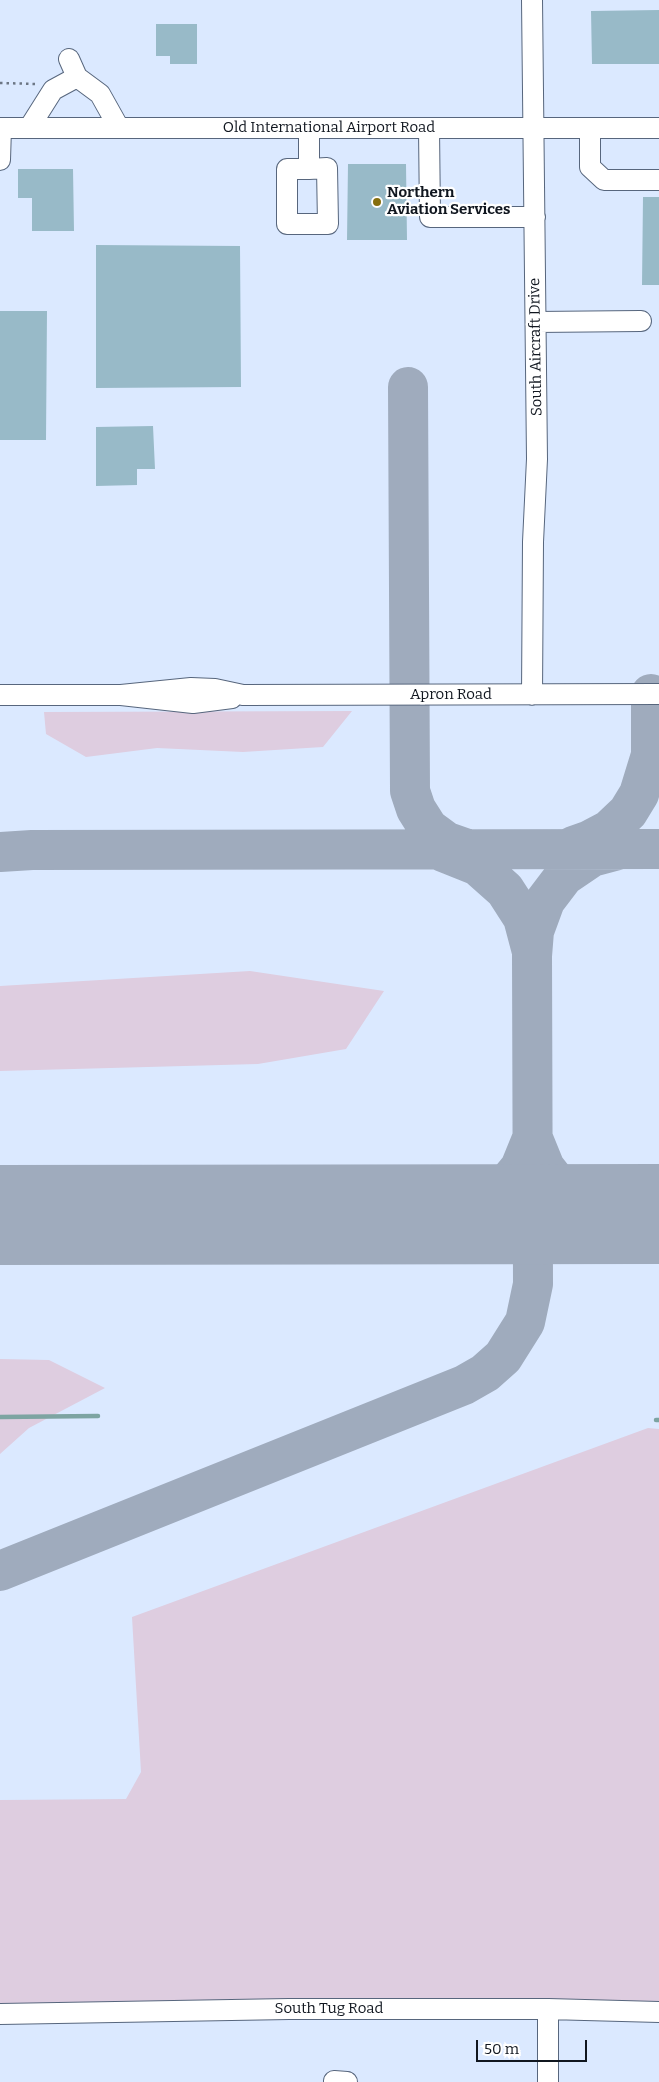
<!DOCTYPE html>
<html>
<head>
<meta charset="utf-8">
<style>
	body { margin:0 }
	#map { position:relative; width:659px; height:2082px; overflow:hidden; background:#dbe9ff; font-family:Bitter,serif }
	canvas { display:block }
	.scale { position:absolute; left:476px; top:2040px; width:111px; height:22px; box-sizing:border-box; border:2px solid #10161f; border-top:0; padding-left:6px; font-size:15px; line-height:18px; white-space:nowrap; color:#10161f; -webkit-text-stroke:4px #fff; paint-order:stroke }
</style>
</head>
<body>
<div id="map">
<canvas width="659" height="2082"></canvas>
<div class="scale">50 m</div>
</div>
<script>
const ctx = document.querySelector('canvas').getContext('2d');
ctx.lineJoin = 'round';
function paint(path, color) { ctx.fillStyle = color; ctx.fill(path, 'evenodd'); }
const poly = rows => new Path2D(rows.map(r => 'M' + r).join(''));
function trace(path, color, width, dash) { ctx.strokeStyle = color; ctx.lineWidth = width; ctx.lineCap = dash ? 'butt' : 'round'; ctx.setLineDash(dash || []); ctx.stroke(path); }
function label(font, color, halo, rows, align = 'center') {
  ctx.font = font + ' Bitter,serif'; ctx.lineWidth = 4.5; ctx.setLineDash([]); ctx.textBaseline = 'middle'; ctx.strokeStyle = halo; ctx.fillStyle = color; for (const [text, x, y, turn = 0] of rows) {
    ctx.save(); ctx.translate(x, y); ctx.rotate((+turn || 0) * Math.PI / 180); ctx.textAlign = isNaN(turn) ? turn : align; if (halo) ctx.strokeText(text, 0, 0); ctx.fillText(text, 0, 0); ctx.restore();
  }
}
paint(poly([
	[352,711,323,747,243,752,157,748,86,757,46,734,44,712],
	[250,971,384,991,346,1049,258,1064,0,1071,0,986],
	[0,1359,49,1360,105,1388,29,1428,0,1454],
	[648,1428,659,1429,659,2005,0,2007,0,1800,126,1799,141,1772,132,1617]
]), '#decde0');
trace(poly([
	[0,1417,98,1416],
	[656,1420,659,1420]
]), '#7da4a2', 4.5);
trace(poly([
	[408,387,410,791,416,809,428,828,447,842,467,849],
	[573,846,590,840,609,830,628,812,639,794,651,755,651,694],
	[0,852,32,850,659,849],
	[443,852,478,866,505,890,523,918,532,952],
	[534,1141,545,1168,560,1187,585,1204,616,1214],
	[440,1214,479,1204,502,1190,520,1168,531,1141],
	[0,1571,464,1385,485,1373,503,1357,525,1322,533,1284,532,956,534,931,545,901,564,876,592,857,622,849]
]), '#9fabbd', 40);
trace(poly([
	[0,1215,659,1214]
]), '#9fabbd', 100);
paint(poly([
	[659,10,659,64,592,64,591,11],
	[156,24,197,24,197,64,170,64,170,56,156,56],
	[348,164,406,164,407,240,347,240],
	[18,169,73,169,74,231,32,231,32,198,18,198],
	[643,197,659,197,659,285,642,285],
	[96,245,240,246,241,387,96,388],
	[0,311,47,311,46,440,0,440],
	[153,426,155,469,137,469,137,485,96,486,96,427]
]), '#98bac8');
const minor = poly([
	[69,59,77,77],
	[0,128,659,128],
	[29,128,53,90,77,77,100,94,119,128],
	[309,128,309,169,327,168,328,224,287,224,287,169,309,169],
	[429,129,430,217,535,217],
	[590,129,590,167,604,180,659,180],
	[0,160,1,128],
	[536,322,641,321],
	[0,695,121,695,193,703,232,698],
	[121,695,191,688,215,689,243,695,659,694],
	[532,695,533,542,537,459,532,0],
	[548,2009,548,2082],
	[0,2014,289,2009,548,2009,659,2012],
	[334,2081,347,2082]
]);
trace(minor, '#57667d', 22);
trace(poly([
	[0,83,36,84]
]), '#6c7684', 2.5, [2.5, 4]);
trace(minor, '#fff', 20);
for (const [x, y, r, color] of [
	[377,202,5,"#866e0d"]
]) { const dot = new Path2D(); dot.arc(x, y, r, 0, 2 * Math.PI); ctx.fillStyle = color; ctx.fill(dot); trace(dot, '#fff', 2); }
label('15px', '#10161f', '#fff', [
	["Old International Airport Road",329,128],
	["South Aircraft Drive",536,347,-91],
	["Apron Road",451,695],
	["South Tug Road",329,2009]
]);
label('bold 15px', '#10161f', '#fff', [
	["Northern",387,193],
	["Aviation Services",387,210]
], 'left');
</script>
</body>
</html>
